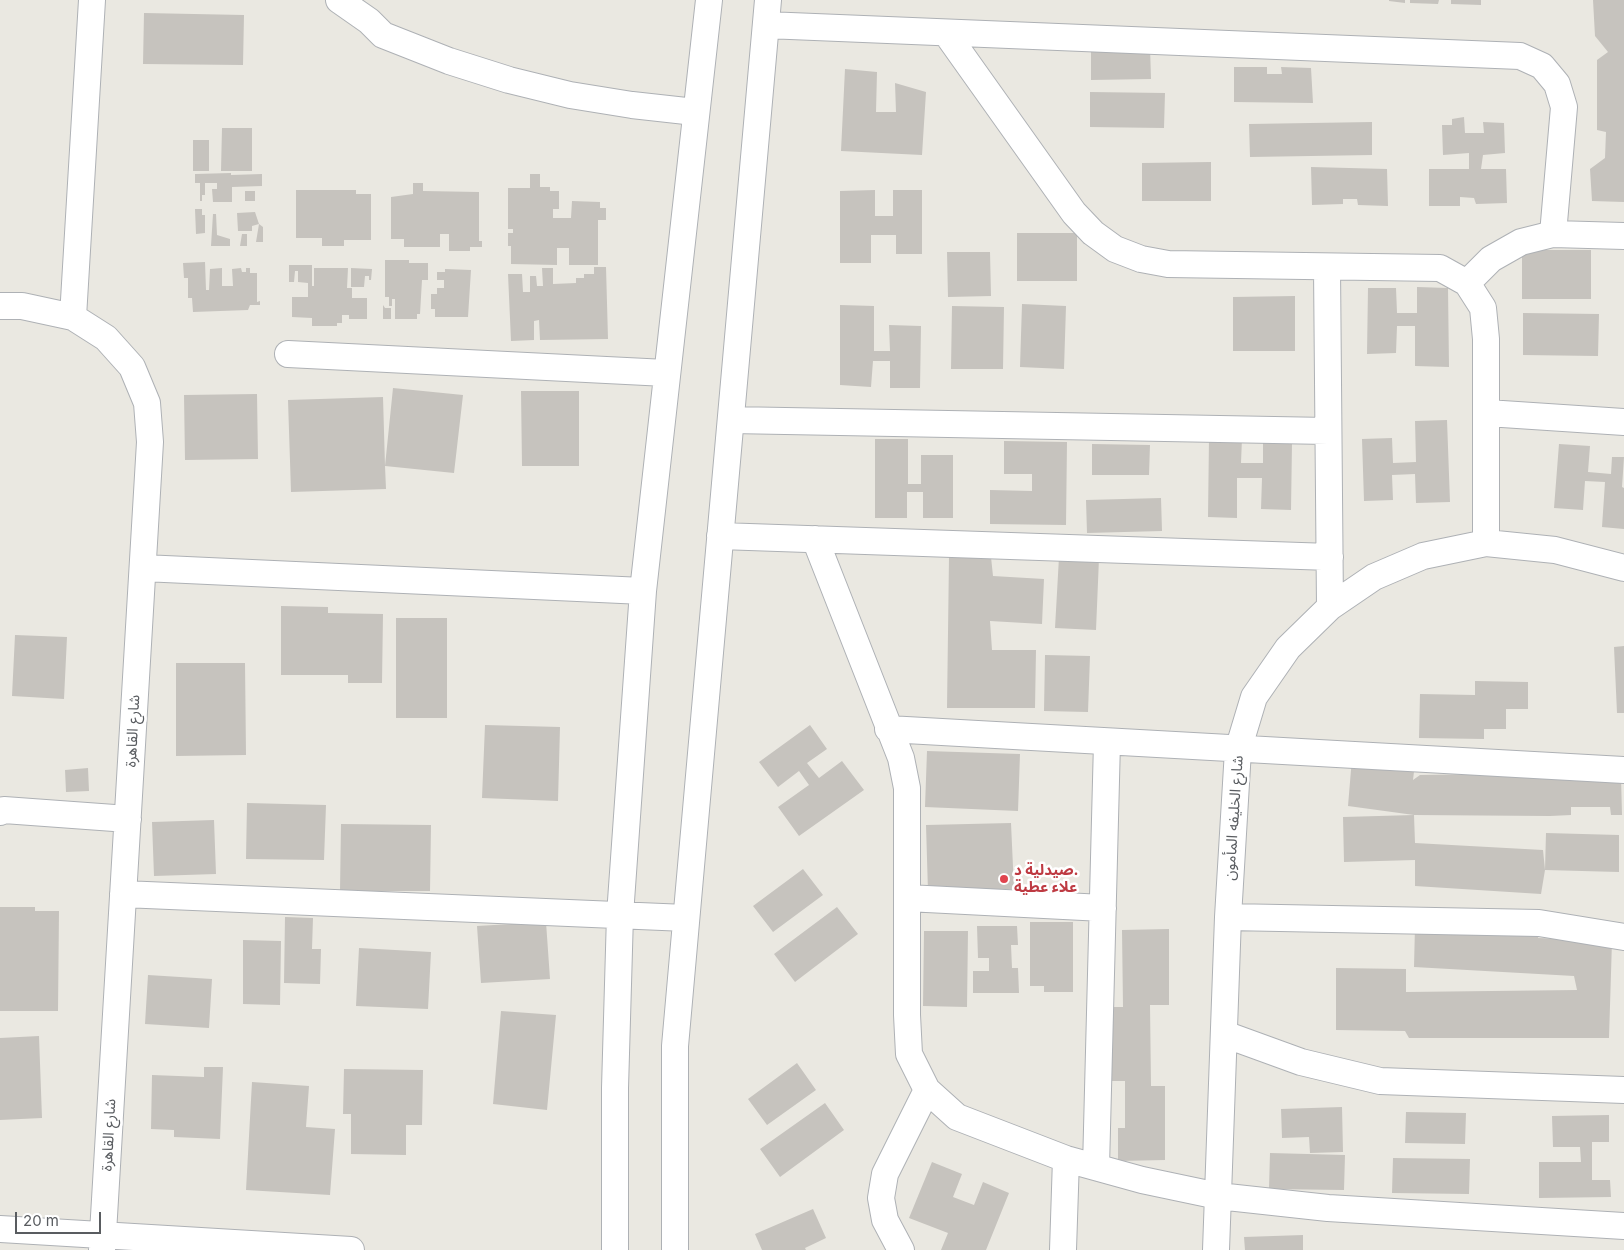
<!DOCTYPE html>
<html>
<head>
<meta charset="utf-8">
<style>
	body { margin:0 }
	#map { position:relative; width:1624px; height:1250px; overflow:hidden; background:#eae8e1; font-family:Inter,sans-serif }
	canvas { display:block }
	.scale { position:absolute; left:15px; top:1212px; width:86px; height:22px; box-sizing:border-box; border:2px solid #595c60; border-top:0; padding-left:6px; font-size:15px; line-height:18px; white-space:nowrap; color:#595c60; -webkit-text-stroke:4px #fff; paint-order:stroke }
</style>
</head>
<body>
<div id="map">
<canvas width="1624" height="1250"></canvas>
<div class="scale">20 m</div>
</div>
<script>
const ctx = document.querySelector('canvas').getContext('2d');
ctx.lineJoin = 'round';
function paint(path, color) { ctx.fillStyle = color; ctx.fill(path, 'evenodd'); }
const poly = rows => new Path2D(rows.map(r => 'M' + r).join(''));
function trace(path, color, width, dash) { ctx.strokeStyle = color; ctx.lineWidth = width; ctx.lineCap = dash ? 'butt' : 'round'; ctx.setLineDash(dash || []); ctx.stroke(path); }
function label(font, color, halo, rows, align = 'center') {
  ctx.font = font + ' Inter,"Noto Sans Arabic",sans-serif'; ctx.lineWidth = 5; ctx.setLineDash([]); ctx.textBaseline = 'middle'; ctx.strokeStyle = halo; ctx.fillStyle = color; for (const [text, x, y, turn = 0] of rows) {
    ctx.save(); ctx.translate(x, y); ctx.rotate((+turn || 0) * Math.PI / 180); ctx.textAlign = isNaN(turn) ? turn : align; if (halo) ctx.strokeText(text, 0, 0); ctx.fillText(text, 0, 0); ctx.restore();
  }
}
paint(poly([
	[1389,0,1405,0,1405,3,1389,1],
	[1410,0,1439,0,1438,4,1410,3],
	[1451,0,1481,0,1481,5,1451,4],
	[1593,0,1624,0,1624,202,1592,201,1590,169,1605,158,1606,132,1597,130,1597,60,1608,52,1595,36],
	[144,13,244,15,243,65,143,64],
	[1150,47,1151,79,1091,80,1091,48],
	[1234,67,1267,67,1267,74,1282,74,1281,67,1311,68,1313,103,1234,102],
	[845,69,877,72,876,112,896,112,895,83,926,92,922,155,841,151],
	[1090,92,1165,93,1164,128,1090,127],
	[1464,117,1465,133,1484,133,1483,122,1504,123,1505,153,1483,155,1481,169,1506,169,1507,203,1476,204,1474,198,1460,197,1460,206,1429,206,1429,169,1469,169,1469,153,1443,155,1442,125,1452,125,1452,119],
	[1372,122,1372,155,1250,157,1249,124],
	[222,128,252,128,252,171,221,171],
	[193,140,209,140,209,171,193,171],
	[1211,162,1211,201,1142,201,1142,163],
	[1311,167,1387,169,1388,206,1358,205,1357,199,1343,199,1343,204,1312,205],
	[231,173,231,175,262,174,262,186,232,187,232,202,213,202,212,189,217,189,217,183,205,183,205,195,202,195,202,201,200,201,200,183,195,183,195,174],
	[530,174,540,174,540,187,550,187,550,191,559,191,559,209,553,209,553,218,571,218,572,201,600,202,600,208,606,208,606,220,598,220,598,265,569,265,569,248,557,248,557,265,511,264,511,246,508,246,508,233,513,233,513,229,508,229,508,188,530,188],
	[413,183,423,183,423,191,479,192,479,241,482,241,482,247,470,247,470,251,449,251,449,234,440,234,440,247,404,247,404,239,391,239,391,197,413,194],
	[296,190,356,190,356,194,371,194,371,240,344,240,344,246,322,246,322,238,296,238],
	[875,190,875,216,893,216,893,190,922,190,922,254,896,254,896,235,871,235,871,263,840,263,840,191],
	[245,191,255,191,255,201,245,201],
	[195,209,202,209,202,215,205,215,205,233,196,234],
	[255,212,259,224,252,226,252,231,238,231,237,213],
	[213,214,216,214,217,235,230,239,230,246,211,246],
	[259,224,263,227,263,242,256,242],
	[1017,233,1077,233,1077,281,1017,281],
	[242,234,247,234,247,246,240,246],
	[1522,250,1591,250,1591,299,1522,299],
	[947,252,990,252,991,296,948,297],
	[385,260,409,260,409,263,428,263,428,280,422,280,420,314,417,314,417,319,395,319,395,299,392,299,392,306,389,306,389,297,385,297],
	[205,262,206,290,209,290,210,269,222,268,222,286,233,286,232,269,241,268,242,272,246,272,246,268,250,268,250,273,257,273,257,302,260,301,260,305,250,305,248,310,193,312,192,298,188,298,188,278,184,278,183,263],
	[289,265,312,265,312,286,314,286,314,268,348,268,347,288,352,288,352,298,367,298,367,319,349,319,349,315,342,315,342,323,337,323,337,326,312,326,312,318,292,317,292,297,308,297,308,283,298,282,298,271,295,271,294,282,289,282],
	[594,267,606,267,608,339,540,340,539,320,534,321,534,340,511,341,508,274,522,274,523,292,530,292,530,276,536,276,537,286,543,286,542,268,553,268,553,284,576,283,576,278,584,278,584,274,594,274],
	[351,268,372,269,371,280,369,280,369,276,365,276,364,287,351,287],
	[445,269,471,270,468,317,435,317,435,309,431,309,431,294,437,294,437,288,444,288,444,280,437,280,437,272,445,272],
	[1417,287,1448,288,1449,367,1415,366,1415,326,1397,326,1396,353,1367,354,1368,288,1396,288,1397,313,1417,313],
	[1295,296,1295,351,1233,351,1233,297],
	[1022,304,1066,306,1064,369,1020,367],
	[383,305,385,308,391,308,391,319,383,319],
	[840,305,874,306,874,351,890,351,889,325,921,326,920,388,890,388,890,361,873,361,871,387,840,385],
	[952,306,1004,307,1003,369,951,369],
	[1523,313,1599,314,1598,356,1523,355],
	[393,388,463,395,454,473,385,466,386,489,291,492,288,400,383,397,385,466],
	[521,391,579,391,579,466,522,466],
	[257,394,258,459,185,460,184,395],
	[1447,420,1450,502,1416,503,1415,474,1392,475,1393,500,1364,501,1362,439,1392,438,1393,463,1416,462,1415,421],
	[1209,438,1242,438,1241,463,1263,463,1263,442,1292,443,1291,510,1261,509,1262,478,1237,478,1237,518,1208,517],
	[875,439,908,439,908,484,921,484,921,455,953,455,953,518,923,518,923,492,907,492,907,518,875,518],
	[1004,441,1067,442,1066,525,990,524,990,490,1032,491,1032,474,1004,474],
	[1092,444,1150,445,1149,475,1092,475],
	[1559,444,1590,446,1588,472,1611,474,1612,457,1624,457,1622,487,1624,488,1624,529,1602,527,1605,482,1585,481,1583,510,1554,508],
	[1161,498,1162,531,1087,533,1086,500],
	[949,557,991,557,993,576,1044,579,1042,624,990,621,992,650,1036,650,1035,708,947,708],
	[1059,557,1099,558,1096,630,1055,628],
	[281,606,328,607,328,613,383,614,382,683,348,683,348,675,281,675],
	[396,618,447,618,447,718,396,718],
	[15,635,67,637,64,699,12,696],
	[1624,646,1624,713,1617,713,1614,647],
	[1045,655,1090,656,1088,712,1044,711],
	[176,663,245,663,246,755,176,756],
	[1475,681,1528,682,1528,709,1506,709,1506,729,1484,729,1484,739,1419,738,1420,694,1475,695],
	[485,725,560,727,558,801,482,798],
	[810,725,827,749,807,763,819,778,842,761,864,790,799,836,778,807,809,785,799,771,778,787,759,762],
	[927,751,1020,754,1018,811,925,807],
	[1352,758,1415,763,1413,780,1420,775,1486,774,1621,777,1622,815,1611,815,1610,807,1571,807,1571,815,1550,816,1414,815,1415,843,1543,850,1545,870,1546,833,1619,835,1619,872,1545,870,1541,894,1415,886,1415,860,1344,862,1343,817,1414,815,1348,806],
	[88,768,89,791,66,792,65,770],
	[247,803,326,805,324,860,246,859],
	[214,820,216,874,154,876,152,822],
	[1011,823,1014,889,928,892,926,825],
	[341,824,431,825,430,891,340,891],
	[803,869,823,895,773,932,753,906],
	[0,907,35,907,35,911,59,911,58,1011,0,1011],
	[837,907,858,934,795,982,774,954],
	[285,917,313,918,312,949,321,949,320,984,284,983],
	[546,922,550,979,481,983,477,926],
	[1030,922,1073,922,1073,992,1044,992,1044,986,1030,986],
	[977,926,1017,926,1018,945,1011,945,1012,968,1018,968,1019,993,973,993,973,971,989,971,989,958,978,958],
	[1415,926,1540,933,1538,938,1612,941,1609,1038,1409,1038,1405,1031,1336,1030,1336,968,1406,969,1406,992,1577,990,1574,976,1414,967],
	[1169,929,1169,1005,1150,1005,1151,1086,1165,1086,1165,1160,1118,1161,1118,1128,1125,1128,1125,1081,1106,1081,1106,1007,1123,1007,1122,930],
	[924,931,968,931,967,1007,923,1006],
	[243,940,281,941,280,1005,243,1004],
	[359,948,431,952,428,1009,356,1006],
	[148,975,212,979,209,1028,145,1024],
	[501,1011,556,1015,547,1110,493,1104],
	[39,1036,42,1118,0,1120,0,1038],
	[797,1063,816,1090,767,1125,748,1099],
	[204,1067,223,1067,220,1139,174,1137,174,1130,151,1129,152,1075,204,1077],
	[344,1069,423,1070,422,1125,406,1125,406,1155,351,1154,351,1114,343,1114],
	[252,1082,309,1086,306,1127,335,1129,330,1195,246,1190],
	[825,1103,844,1130,780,1177,760,1149],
	[1342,1107,1343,1152,1310,1153,1309,1137,1282,1138,1281,1109],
	[1406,1112,1466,1113,1465,1144,1405,1143],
	[1609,1115,1609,1142,1592,1142,1592,1180,1610,1180,1611,1197,1539,1198,1539,1162,1581,1162,1580,1147,1553,1147,1552,1116],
	[1270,1153,1345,1155,1344,1190,1269,1189],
	[1393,1158,1470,1159,1469,1194,1392,1193],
	[932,1162,962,1174,953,1197,974,1205,983,1182,1009,1193,986,1250,941,1250,948,1233,909,1218],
	[813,1209,826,1238,805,1248,806,1250,762,1250,755,1234],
	[1303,1235,1303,1250,1245,1250,1244,1237]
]), '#c6c3be');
const minor = poly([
	[339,0,369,21,383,35,449,61,509,80,570,95,632,105,695,112],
	[766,25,1520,56,1542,66,1557,84,1564,107,1553,234],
	[946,33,1074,213,1093,233,1115,249,1141,259,1168,264,1440,268,1467,283,1483,308,1486,339,1486,543],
	[1327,268,1330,607],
	[1467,283,1491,259,1521,242,1553,234,1624,236],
	[0,306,22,306,73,317,106,338,132,367,147,403,150,442,102,1250],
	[73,317,92,0],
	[288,354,666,373],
	[1487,413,1624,422],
	[731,420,1328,431],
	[720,536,1330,557],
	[815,539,901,758,907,788,907,1015,909,1054,927,1090,957,1117,1066,1159,1142,1180,1218,1196,1328,1208,1624,1226],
	[143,568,643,591],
	[888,729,1624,770],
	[0,812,4,810,128,819],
	[123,894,686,918],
	[907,898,1103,908],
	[1228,917,1539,923,1624,937],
	[1224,1034,1301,1062,1380,1081,1624,1090],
	[1096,1167,1107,742],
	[0,1229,351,1250],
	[615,1250,615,1088,620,915,643,591,709,0],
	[675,1250,675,1046,768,0],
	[901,1250,885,1220,881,1198,885,1174,927,1090],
	[1063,1250,1066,1159],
	[1216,1250,1228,917,1238,750,1254,697,1288,648,1330,607,1374,577,1423,556,1486,543,1555,550,1624,568]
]);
trace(minor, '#aeb1b5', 28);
trace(minor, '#fff', 26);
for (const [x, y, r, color] of [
	[1004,879,5,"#e0444e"]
]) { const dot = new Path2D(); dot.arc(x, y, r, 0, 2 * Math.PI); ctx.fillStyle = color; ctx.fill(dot); trace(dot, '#fff', 2); }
label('15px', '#595c60', '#fff', [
	["شارع القاهرة",133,731,-87],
	["شارع الخليفه المأمون",1234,818,-86],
	["شارع القاهرة",109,1135,-87]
]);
label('bold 15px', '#be3a42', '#fff', [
	["صيدلية د.",1014,870],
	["علاء عطية",1014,887]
], 'left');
</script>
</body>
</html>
